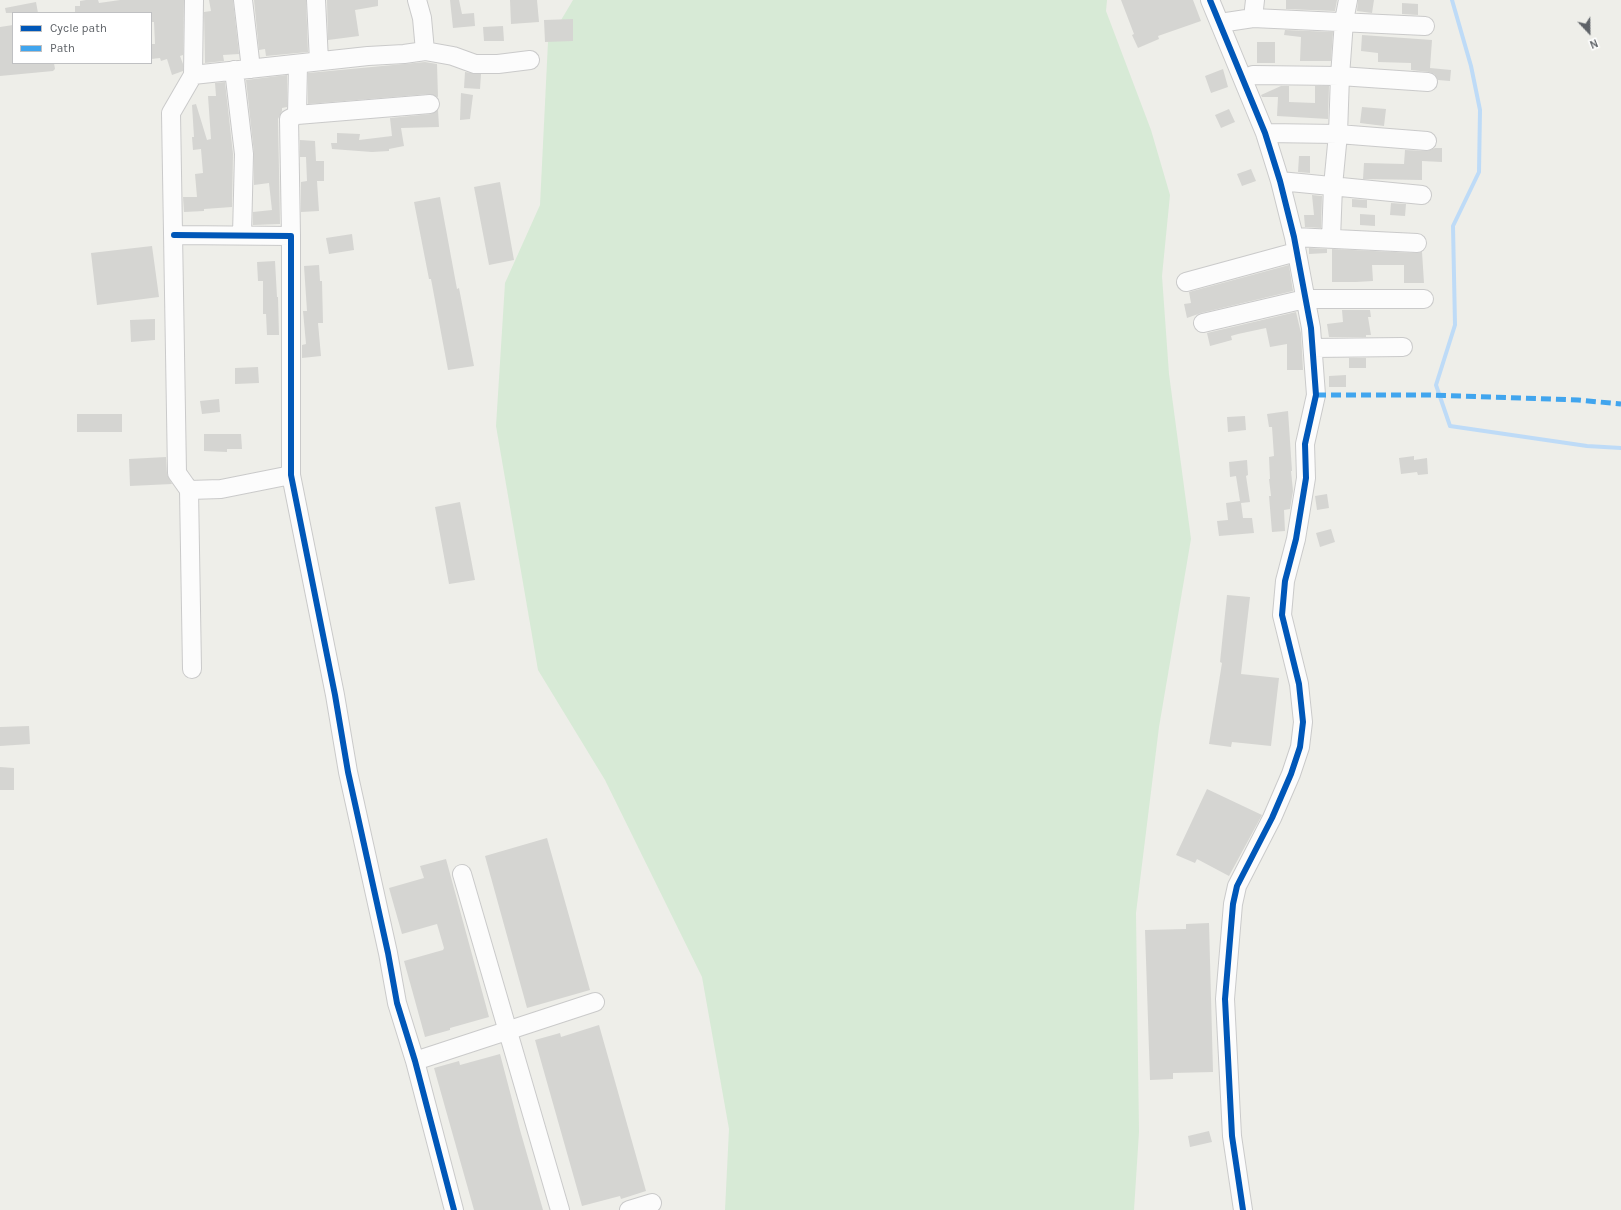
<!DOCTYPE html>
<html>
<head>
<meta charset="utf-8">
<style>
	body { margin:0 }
	#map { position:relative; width:1621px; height:1210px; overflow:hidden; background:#eeeee9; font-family:Karla,sans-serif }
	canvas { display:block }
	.legend { position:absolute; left:12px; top:12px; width:140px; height:52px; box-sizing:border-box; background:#fff; border:1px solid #bfc0c2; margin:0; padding:5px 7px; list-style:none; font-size:12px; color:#5e6267 }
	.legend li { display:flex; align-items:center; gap:8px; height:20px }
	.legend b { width:20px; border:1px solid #bfc0c2 }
	.north { position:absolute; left:1569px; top:12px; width:40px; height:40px; -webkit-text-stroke:3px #fff; paint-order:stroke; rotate:158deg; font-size:11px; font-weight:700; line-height:16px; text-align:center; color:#5e6267 }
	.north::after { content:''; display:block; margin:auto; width:14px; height:18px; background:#5e6267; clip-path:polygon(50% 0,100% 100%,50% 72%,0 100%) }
</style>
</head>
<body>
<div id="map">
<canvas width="1621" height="1210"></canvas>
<ul class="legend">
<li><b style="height:5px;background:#0057b8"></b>Cycle path</li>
<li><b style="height:5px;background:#41a5ee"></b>Path</li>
</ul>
<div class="north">N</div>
</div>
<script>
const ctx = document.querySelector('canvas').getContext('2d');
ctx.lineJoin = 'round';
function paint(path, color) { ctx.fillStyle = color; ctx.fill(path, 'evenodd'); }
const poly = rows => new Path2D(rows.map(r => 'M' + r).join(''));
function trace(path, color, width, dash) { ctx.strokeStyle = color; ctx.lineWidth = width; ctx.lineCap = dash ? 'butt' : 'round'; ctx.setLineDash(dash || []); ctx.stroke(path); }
paint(poly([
	[573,0,1107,0,1106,11,1151,130,1170,195,1162,276,1169,374,1191,539,1159,727,1136,913,1139,1132,1134,1210,725,1210,729,1129,702,977,605,780,538,670,496,426,505,283,540,205,548,42]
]), '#d7ead6');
trace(poly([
	[1452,0,1471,66,1480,110,1479,172,1453,226,1455,325,1436,385,1450,426,1587,446,1621,448]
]), '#bedbf7', 4);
paint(poly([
	[86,0,98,0,99,3,120,0,184,0,183,55,180,56,183,64,183,71,172,75,167,59,161,61,160,58,151,59,151,44,155,44,154,22,151,22,151,13,75,13,75,6,80,6,80,1],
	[209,0,233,0,239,54,223,55,224,61,205,63,204,12,211,11],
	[254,0,306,0,308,52,266,56,265,49,259,50],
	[327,0,378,0,378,6,355,10,359,36,328,40],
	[450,0,459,0,462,14,474,13,475,26,453,28],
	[510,0,537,0,539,22,511,24],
	[1121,0,1193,0,1201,21,1158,36,1159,39,1138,48,1132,35,1134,34],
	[1286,0,1337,0,1335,11,1286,9],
	[1358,0,1374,0,1372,13,1357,11],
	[36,2,38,13,6,13,5,8],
	[1402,3,1418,4,1418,15,1402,14],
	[573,19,573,41,545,42,544,20],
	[13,25,13,63,54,63,55,69,53,71,0,76,0,27],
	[503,26,504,41,484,41,483,27],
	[1285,30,1333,32,1331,61,1300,61,1301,37,1284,35],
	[1362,35,1432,40,1430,68,1451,70,1450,81,1438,80,1434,74,1429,72,1411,70,1411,63,1378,62,1378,53,1361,51],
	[1257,42,1275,42,1275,63,1257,63],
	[425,62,437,64,438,97,429,94,308,104,308,73],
	[1223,69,1228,87,1211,93,1205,76],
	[465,72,481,74,480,89,464,88],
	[287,75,287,107,282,108,282,111,278,119,280,224,253,225,253,212,272,210,269,183,254,185,254,153,246,80],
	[225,82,233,154,232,207,204,209,204,211,184,212,183,197,197,197,195,174,203,173,201,149,193,150,192,137,194,137,192,105,196,104,207,140,211,139,208,96,216,96,215,83],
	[1281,86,1289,86,1289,102,1315,103,1315,86,1329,86,1328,119,1277,116,1278,97,1262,97,1261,95],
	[461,93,473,95,470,119,460,120],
	[1362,107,1386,109,1384,126,1360,123],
	[1229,109,1235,122,1221,128,1215,115],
	[438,110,439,127,401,128,404,146,389,149,389,151,372,152,332,149,331,143,337,143,337,133,360,134,359,140,392,136,390,118,431,114],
	[300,140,315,141,316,161,324,161,324,181,317,181,319,211,301,212,301,182,307,181,306,157,300,157],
	[1435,148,1442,148,1442,162,1422,161,1422,180,1363,179,1364,163,1404,164,1405,150,1427,151],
	[1299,156,1310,156,1310,173,1298,172],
	[1251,169,1256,181,1242,186,1237,174],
	[500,182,514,260,489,265,474,187],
	[1312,195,1322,196,1321,228,1305,227,1304,215,1314,215],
	[440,197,457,289,459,288,474,366,448,370,431,279,429,279,414,202],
	[1352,199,1367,200,1367,208,1352,207],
	[1391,203,1406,204,1405,216,1390,215],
	[1360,214,1375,215,1375,226,1360,225],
	[352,234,354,250,329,254,326,238],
	[152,246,159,297,97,305,91,253],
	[1309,248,1327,249,1327,253,1309,254],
	[1332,249,1416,253,1422,252,1424,283,1404,283,1404,265,1372,265,1373,281,1356,282,1332,282],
	[275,261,277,297,278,297,279,335,267,335,266,314,263,314,263,281,258,281,257,262],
	[319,265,320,281,322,281,323,323,318,323,321,356,302,358,302,345,306,344,303,311,307,311,304,266],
	[1289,265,1293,291,1201,313,1187,318,1184,304,1191,303,1189,292],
	[1342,310,1370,310,1371,317,1368,317,1371,335,1366,335,1366,337,1329,337,1327,324,1343,322],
	[1296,312,1301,333,1303,370,1287,370,1287,344,1270,347,1266,328,1238,334,1231,336,1232,340,1210,346,1207,333],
	[155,319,155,340,131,342,130,320],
	[1349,358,1366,358,1366,368,1349,368],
	[258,367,259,383,235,384,235,368],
	[1346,375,1346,387,1329,387,1329,376],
	[219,399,220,412,202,414,200,401],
	[1288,411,1292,471,1291,471,1293,491,1290,509,1284,510,1285,531,1272,532,1269,496,1271,496,1269,479,1270,479,1269,457,1274,456,1272,427,1269,427,1267,414],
	[77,414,122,414,122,432,77,432],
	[1245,416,1246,430,1228,432,1227,417],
	[204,434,241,434,242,449,227,449,227,452,204,451],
	[1414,456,1414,460,1427,458,1428,474,1418,475,1417,472,1401,474,1399,458],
	[166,457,167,474,172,484,130,486,129,459],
	[1247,460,1248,475,1246,476,1250,502,1241,503,1243,518,1252,518,1254,533,1219,536,1217,521,1228,520,1226,503,1240,501,1236,476,1230,477,1229,462],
	[1327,494,1329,508,1317,510,1315,496],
	[460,502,475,580,449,584,435,507],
	[1331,529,1335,542,1320,547,1316,533],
	[1227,595,1250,597,1241,674,1279,678,1271,746,1232,742,1231,747,1209,744,1222,663,1220,662],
	[29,726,30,744,0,746,0,727],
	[0,767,14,768,14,790,0,790],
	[1207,789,1262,815,1229,876,1197,859,1195,863,1176,855],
	[547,838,590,990,527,1008,485,856],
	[446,859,489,1017,450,1028,450,1030,425,1037,404,961,443,950,444,948,437,924,402,934,389,888,424,878,420,866],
	[1209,923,1213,1072,1173,1073,1173,1079,1150,1080,1145,930,1186,929,1186,924],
	[599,1025,646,1191,621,1199,620,1196,582,1206,535,1040,560,1033,561,1037],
	[500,1054,520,1130,543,1210,474,1210,434,1068,459,1061,460,1065],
	[1209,1131,1212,1142,1190,1147,1188,1136]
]), '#d5d5d2');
const minor = poly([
	[194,0,193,75,171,113,177,473,189,490,221,489,291,475],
	[243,0,251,69],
	[316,0,319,61],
	[417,0,422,18,425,51],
	[1210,0,1265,133,1280,181,1294,237,1311,328,1316,395,1305,444,1306,478,1296,539,1285,581,1282,615,1299,684,1303,722,1300,747,1291,774,1272,818,1237,886,1233,904,1225,999,1232,1136,1243,1210],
	[1253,18,1255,0],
	[1220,23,1253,18,1425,26],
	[234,70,244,154,242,235],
	[193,75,368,56,404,54,425,51,453,56,475,64,498,64,530,60],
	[1244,79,1253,75,1340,76,1428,82],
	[297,115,430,104],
	[1265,133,1338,134,1427,141],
	[1280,181,1422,195],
	[174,235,291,236,291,475,335,695,348,772,388,953,397,1003,415,1061,454,1210],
	[291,236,289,119,297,115,298,65],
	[1294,237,1417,243],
	[1331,239,1333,186,1338,134,1340,76,1344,21,1348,0],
	[1186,282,1296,252],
	[1203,323,1305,299,1424,299],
	[1313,348,1403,347],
	[189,490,192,669],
	[462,874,560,1210],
	[415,1061,595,1002],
	[629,1210,652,1203]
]);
trace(minor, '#cacaca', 20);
trace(minor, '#fcfcfc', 18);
trace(poly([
	[1316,395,1430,395,1578,400,1621,404]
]), '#41a5ee', 5, [10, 5]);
trace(poly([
	[1210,0,1265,133,1280,181,1294,237,1311,328,1316,395,1305,444,1306,478,1296,539,1285,581,1282,615,1299,684,1303,722,1300,747,1291,774,1272,818,1237,886,1233,904,1225,999,1232,1136,1243,1210],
	[174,235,291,236,291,475,335,695,348,772,388,953,397,1003,415,1061,454,1210]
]), '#0057b8', 6);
</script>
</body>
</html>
